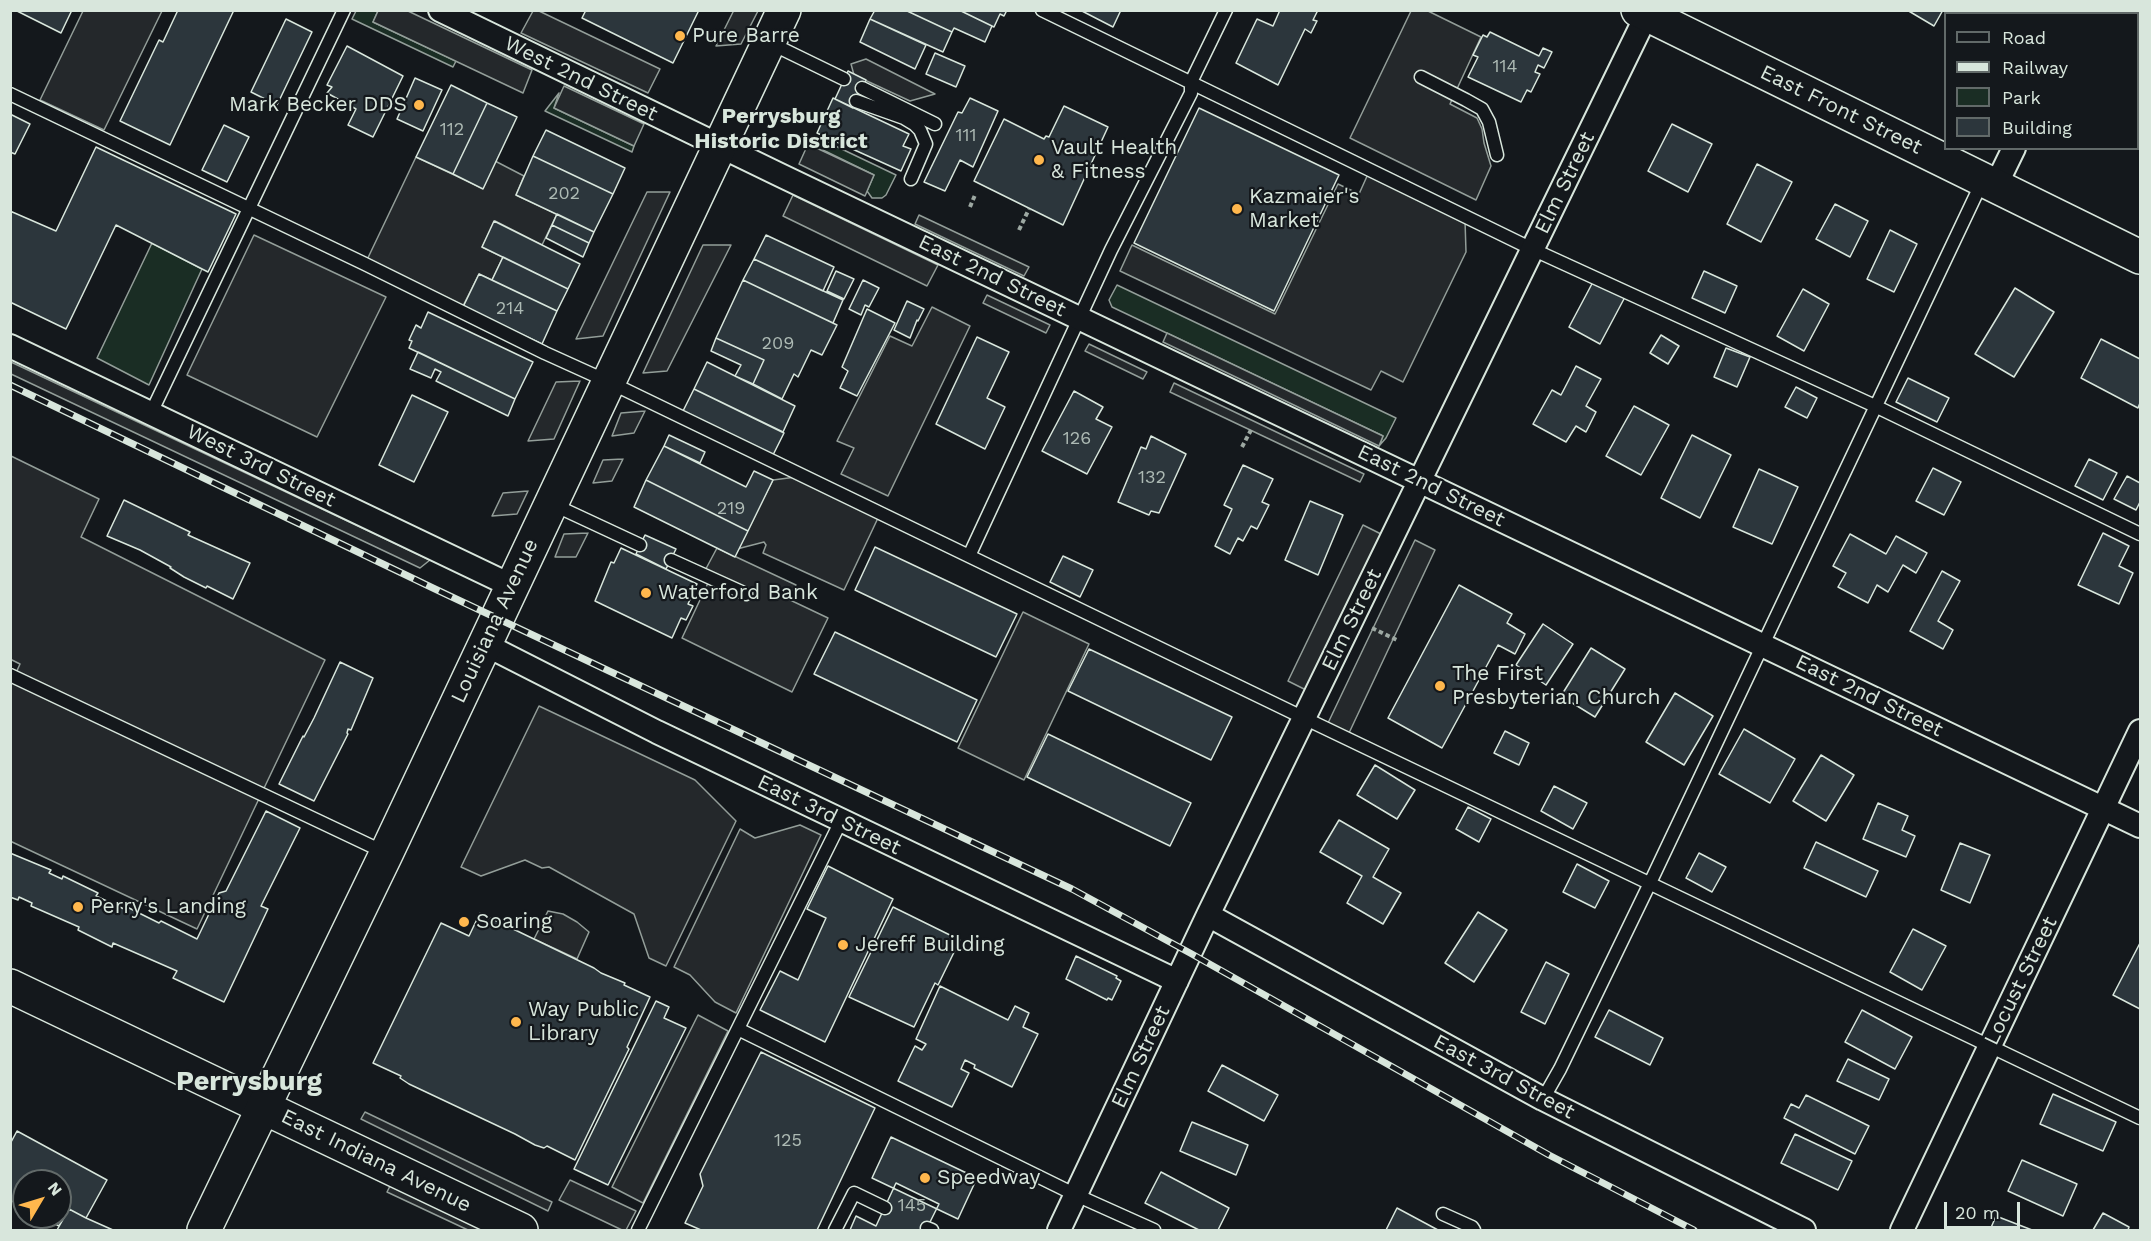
<!DOCTYPE html>
<html>
<head>
<meta charset="utf-8">
<style>
	body { margin:0 }
	#map { position:relative; width:2151px; height:1241px; overflow:hidden; background:#14181c; font-family:"Work Sans",sans-serif }
	canvas { display:block }
	.frame { position:absolute; inset:0; border:12px solid #d8e6dc; pointer-events:none }
	.legend { position:absolute; left:1944px; top:12px; width:195px; height:138px; box-sizing:border-box; background:#14181c; border:2px solid #626a69; margin:0; padding:8px 10px; list-style:none; font-size:18px; color:#d8e6dc }
	.legend li { display:flex; align-items:center; gap:12px; height:30px }
	.legend b { width:30px; border:2px solid #626a69 }
	.north { position:absolute; left:12px; top:1169px; width:60px; height:60px; box-sizing:border-box; background:#14181c; border:2px solid #626a69; border-radius:50%; rotate:52deg; font-size:16px; font-weight:700; line-height:24px; text-align:center; color:#d8e6dc }
	.north::after { content:''; display:block; margin:auto; width:21px; height:27px; background:#ffb74d; clip-path:polygon(50% 0,100% 100%,50% 72%,0 100%) }
	.scale { position:absolute; left:1944px; top:1202px; width:76px; height:27px; box-sizing:border-box; border:3px solid #d8e6dc; border-top:0; padding-left:8px; font-size:18px; line-height:21px; white-space:nowrap; color:#d8e6dc; -webkit-text-stroke:4px #14181c; paint-order:stroke }
</style>
</head>
<body>
<div id="map">
<canvas width="2151" height="1241"></canvas>
<div class="frame"></div>
<ul class="legend">
<li><b style="height:8px;background:#14181c"></b>Road</li>
<li><b style="height:8px;background:#d8e6dc"></b>Railway</li>
<li><b style="height:16px;background:#1a2d24"></b>Park</li>
<li><b style="height:16px;background:#2c363c"></b>Building</li>
</ul>
<div class="north">N</div>
<div class="scale">20 m</div>
</div>
<script>
const ctx = document.querySelector('canvas').getContext('2d');
ctx.lineJoin = 'round';
function paint(path, color) { ctx.fillStyle = color; ctx.fill(path, 'evenodd'); }
const poly = rows => new Path2D(rows.map(r => 'M' + r).join(''));
function trace(path, color, width, dash) { ctx.strokeStyle = color; ctx.lineWidth = width; ctx.lineCap = dash ? 'butt' : 'round'; ctx.setLineDash(dash || []); ctx.stroke(path); }
function label(font, color, halo, rows, align = 'center') {
  ctx.font = font + ' "Work Sans",sans-serif'; ctx.lineWidth = 4.5; ctx.setLineDash([]); ctx.textBaseline = 'middle'; ctx.strokeStyle = halo; ctx.fillStyle = color; for (const [text, x, y, turn = 0] of rows) {
    ctx.save(); ctx.translate(x, y); ctx.rotate((+turn || 0) * Math.PI / 180); ctx.textAlign = isNaN(turn) ? turn : align; if (halo) ctx.strokeText(text, 0, 0); ctx.fillText(text, 0, 0); ctx.restore();
  }
}
const green = poly([
	[356,11,378,11,373,22,456,61,453,67,352,19,356,11],
	[559,93,554,108,634,146,632,152,545,111,559,93],
	[827,142,896,175,886,195,882,198,872,198,867,191,874,175,823,150,827,142],
	[152,243,202,269,149,385,97,358,152,243],
	[1117,285,1396,418,1386,438,1379,446,1383,436,1112,307,1109,300,1117,285]
]);
paint(green, '#1a2d24');
trace(green, '#939e99', 1.5);
const parking = poly([
	[734,10,758,11,741,44,716,46,734,10],
	[83,11,162,11,104,130,40,100,83,11],
	[378,11,408,11,532,70,523,93,373,22,378,11],
	[533,11,539,11,660,69,648,93,521,33,533,11],
	[1411,11,1428,11,1481,37,1450,104,1477,118,1482,129,1484,143,1491,166,1476,200,1350,138,1411,11],
	[866,59,935,94,910,101,854,75,851,64,866,59],
	[564,86,644,124,634,146,554,108,564,86],
	[808,144,874,175,865,196,799,164,808,144],
	[416,157,482,188,495,161,524,176,516,195,557,214,542,245,495,221,482,247,503,257,492,280,479,274,460,312,365,264,416,157],
	[1368,174,1465,220,1466,252,1403,382,1381,371,1371,390,1120,271,1132,245,1275,314,1338,184,1359,194,1368,174],
	[647,192,670,192,603,336,576,339,647,192],
	[793,195,938,265,927,286,783,216,793,195],
	[919,215,1029,267,1024,276,915,224,919,215],
	[254,235,386,297,317,437,187,375,254,235],
	[703,245,731,245,667,371,643,373,703,245],
	[987,295,1050,325,1046,333,983,303,987,295],
	[932,307,970,326,888,496,841,474,854,448,837,441,890,336,912,346,932,307],
	[1167,333,1383,436,1379,446,1163,342,1167,333],
	[1089,344,1147,372,1143,379,1085,351,1089,344],
	[11,362,430,560,420,568,11,374,11,362],
	[580,381,554,439,528,441,556,382,580,381],
	[1174,383,1364,474,1360,482,1170,392,1174,383],
	[645,411,634,433,612,436,621,413,645,411],
	[11,456,99,499,81,537,325,660,197,929,10,841,11,684,20,664,10,659,11,456],
	[623,459,612,481,593,483,603,460,623,459],
	[796,477,878,518,844,590,763,553,766,545,764,542,737,549,773,480,796,477],
	[528,491,517,514,492,516,503,493,528,491],
	[1363,525,1381,534,1306,690,1288,681,1363,525],
	[588,533,576,557,555,557,564,534,588,533],
	[1415,540,1435,550,1349,733,1328,723,1415,540],
	[717,548,796,585,788,599,828,618,792,692,682,638,708,583,701,578,717,548],
	[1023,612,1089,644,1024,780,958,748,1023,612],
	[539,706,695,780,736,821,666,966,649,958,634,914,549,867,542,868,525,860,481,876,461,867,539,706],
	[800,825,821,835,736,1013,715,1002,690,975,674,967,740,829,755,838,800,825],
	[548,911,563,914,577,922,589,932,577,959,534,939,548,911],
	[698,1015,728,1031,643,1203,612,1187,698,1015],
	[365,1112,552,1202,548,1211,361,1119,365,1112],
	[570,1180,636,1211,626,1230,622,1230,559,1200,570,1180],
	[392,1182,491,1230,468,1230,387,1192,392,1182]
]);
paint(parking, '#24282b');
trace(parking, '#939e99', 1.5);
const building = poly([
	[15,10,72,10,61,33,15,10],
	[178,10,234,10,170,145,120,121,159,40,163,42,178,10],
	[586,10,699,10,673,63,582,18,586,10],
	[875,10,905,10,952,32,943,52,870,19,875,10],
	[905,10,959,10,992,26,985,42,954,28,952,32,905,10],
	[959,10,1007,10,1004,16,1000,14,994,27,959,10],
	[1080,10,1121,10,1113,27,1080,10],
	[1280,10,1318,10,1313,20,1317,21,1311,33,1305,29,1278,85,1236,63,1257,19,1273,26,1280,10],
	[1907,10,1943,10,1934,26,1907,10],
	[286,19,312,32,277,105,251,92,286,19],
	[870,19,926,45,915,69,860,42,870,19],
	[1490,32,1539,56,1543,48,1552,52,1544,68,1538,65,1535,72,1540,74,1531,92,1527,90,1521,102,1468,77,1478,57,1473,55,1483,35,1487,37,1490,32],
	[347,46,403,76,373,137,348,125,356,109,327,93,332,87,327,85,347,46],
	[935,53,965,66,956,87,926,74,935,53],
	[2138,54,2140,55,2140,85,2138,84,2138,54],
	[848,71,866,80,853,108,835,99,848,71],
	[415,78,442,90,423,131,397,119,415,78],
	[451,85,487,103,453,174,416,157,451,85],
	[833,98,909,134,903,146,911,149,901,171,817,133,833,98],
	[970,98,998,111,973,167,960,160,945,191,924,182,958,112,962,113,970,98],
	[487,103,517,117,483,189,453,174,487,103],
	[1064,106,1108,127,1063,225,974,181,1004,119,1044,139,1046,136,1049,137,1064,106],
	[1199,108,1339,175,1274,311,1134,243,1199,108],
	[10,114,30,124,15,154,10,152,10,114],
	[1672,124,1712,144,1688,192,1648,171,1672,124],
	[224,125,249,137,227,182,202,170,224,125],
	[546,130,625,168,613,194,533,156,546,130],
	[96,147,236,214,208,272,116,225,66,329,10,302,10,211,56,231,96,147],
	[533,156,613,194,594,232,516,195,533,156],
	[1757,164,1792,182,1761,242,1727,224,1757,164],
	[1835,204,1868,221,1850,257,1816,239,1835,204],
	[557,214,594,232,589,243,552,225,557,214],
	[494,221,580,264,568,289,482,247,494,221],
	[552,225,589,243,583,257,546,238,552,225],
	[1890,230,1917,244,1894,292,1867,279,1890,230],
	[766,235,834,267,823,291,754,259,766,235],
	[503,257,568,289,557,311,492,280,503,257],
	[754,259,843,300,833,323,743,280,754,259],
	[836,271,854,279,844,299,827,291,836,271],
	[1704,271,1737,286,1725,313,1692,298,1704,271],
	[479,274,557,311,542,344,463,307,479,274],
	[743,280,837,325,822,355,811,350,798,377,794,374,782,399,753,384,764,360,716,338,743,280],
	[863,280,879,288,869,307,865,305,861,315,849,309,863,280],
	[1594,280,1625,297,1600,344,1569,327,1594,280],
	[2015,288,2054,312,2014,377,1975,354,2015,288],
	[1803,289,1829,304,1804,351,1777,336,1803,289],
	[907,301,924,309,918,321,917,320,910,338,894,330,907,301],
	[867,309,895,323,857,396,840,388,848,371,842,367,867,309],
	[428,312,533,362,515,399,409,348,412,341,409,340,416,325,421,328,428,312],
	[1661,335,1679,346,1668,364,1650,353,1661,335],
	[977,337,1009,352,987,398,1005,407,985,449,936,424,977,337],
	[716,338,764,360,753,384,735,376,741,365,711,351,716,338],
	[2101,339,2140,359,2140,403,2138,408,2081,378,2101,339],
	[1726,348,1750,357,1737,387,1714,377,1726,348],
	[418,352,515,399,508,416,436,381,441,372,435,369,431,378,410,369,418,352],
	[707,362,795,406,783,432,694,389,707,362],
	[1576,366,1601,379,1586,406,1596,412,1586,432,1576,426,1566,442,1533,424,1552,390,1561,395,1576,366],
	[1908,378,1949,398,1937,422,1896,402,1908,378],
	[1796,387,1817,398,1807,418,1785,407,1796,387],
	[694,389,784,433,773,455,682,413,694,389],
	[1074,391,1103,407,1096,419,1112,427,1087,474,1042,451,1074,391],
	[412,395,448,412,414,482,379,465,412,395],
	[1634,406,1669,425,1641,475,1606,456,1634,406],
	[669,435,705,452,700,463,664,446,669,435],
	[1692,435,1731,455,1700,518,1661,498,1692,435],
	[1151,436,1186,454,1159,513,1151,511,1149,515,1118,502,1141,447,1146,449,1151,436],
	[664,446,746,487,754,471,773,480,748,531,646,480,664,446],
	[2089,459,2117,473,2103,500,2075,486,2089,459],
	[1243,465,1273,479,1262,502,1269,505,1257,529,1251,526,1243,541,1238,538,1230,554,1215,546,1232,509,1224,505,1243,465],
	[1933,468,1961,482,1944,515,1916,501,1933,468],
	[1759,469,1798,487,1772,544,1733,527,1759,469],
	[2127,476,2140,483,2140,502,2136,510,2114,499,2127,476],
	[646,480,748,531,735,557,634,507,646,480],
	[124,500,190,532,188,535,250,563,233,599,207,586,206,588,184,577,170,568,171,567,140,550,107,536,124,500],
	[1310,501,1343,515,1318,575,1285,560,1310,501],
	[2103,533,2129,546,2119,566,2133,573,2119,604,2078,585,2103,533],
	[1850,534,1886,554,1896,536,1927,553,1916,573,1903,565,1888,592,1877,585,1868,603,1838,587,1846,573,1833,566,1850,534],
	[645,535,676,549,666,569,636,554,645,535],
	[875,547,1017,614,996,657,855,590,875,547],
	[621,548,697,584,688,604,693,606,686,620,681,618,672,638,595,601,611,562,614,563,621,548],
	[1063,556,1093,570,1080,597,1050,582,1063,556],
	[1942,571,1960,581,1938,621,1953,630,1943,649,1910,631,1942,571],
	[1459,585,1512,614,1507,623,1525,634,1515,654,1498,645,1442,748,1388,718,1459,585],
	[1543,624,1573,644,1546,685,1516,665,1543,624],
	[835,632,977,700,957,742,814,674,835,632],
	[1591,648,1625,669,1595,717,1561,696,1591,648],
	[1089,649,1232,717,1211,760,1068,691,1089,649],
	[340,662,373,678,351,730,348,729,347,733,348,734,314,801,279,784,303,736,304,737,314,718,340,662],
	[1675,693,1713,716,1684,765,1646,742,1675,693],
	[1744,729,1795,759,1770,803,1719,774,1744,729],
	[1505,731,1529,743,1519,765,1494,753,1505,731],
	[1048,734,1191,803,1170,846,1027,777,1048,734],
	[1821,755,1854,775,1826,821,1793,801,1821,755],
	[1375,765,1415,790,1397,819,1357,795,1375,765],
	[1554,786,1587,803,1573,829,1541,811,1554,786],
	[1878,803,1908,816,1902,830,1915,836,1906,857,1863,839,1878,803],
	[1468,807,1491,819,1479,842,1456,829,1468,807],
	[266,811,300,828,261,906,268,909,224,1002,173,978,177,971,113,943,112,947,78,930,79,927,31,906,32,903,19,897,18,900,10,897,10,853,51,870,49,873,62,879,63,876,98,893,96,896,124,909,125,906,159,923,161,921,197,939,219,893,226,891,266,811],
	[1339,820,1389,849,1373,877,1401,893,1383,924,1347,903,1362,876,1320,852,1339,820],
	[1816,842,1878,871,1866,897,1804,868,1816,842],
	[1960,843,1990,855,1970,903,1941,890,1960,843],
	[1699,853,1726,867,1712,892,1686,878,1699,853],
	[1577,864,1609,881,1595,908,1563,892,1577,864],
	[828,866,893,899,825,1042,760,1010,780,971,798,980,826,918,807,909,828,866],
	[893,907,960,940,938,985,935,983,914,1027,849,997,893,907],
	[1478,912,1507,930,1474,982,1445,963,1478,912],
	[480,913,594,968,601,973,625,983,624,985,650,997,627,1047,629,1049,575,1160,547,1146,544,1148,535,1145,515,1134,409,1084,400,1078,401,1076,373,1063,441,923,469,936,480,913],
	[1913,929,1946,946,1922,990,1890,972,1913,929],
	[2140,943,2140,1009,2113,995,2140,943],
	[1076,956,1117,976,1116,978,1121,981,1112,1000,1108,998,1107,1000,1066,979,1076,956],
	[1546,962,1569,974,1545,1024,1521,1012,1546,962],
	[940,986,1008,1020,1015,1006,1029,1013,1023,1027,1038,1034,1012,1087,974,1068,975,1065,965,1060,961,1069,969,1073,952,1107,898,1081,915,1046,922,1050,926,1044,916,1039,940,986],
	[656,1001,669,1007,664,1018,686,1028,608,1185,574,1169,656,1001],
	[1609,1010,1663,1038,1650,1065,1595,1037,1609,1010],
	[1862,1010,1912,1037,1895,1069,1845,1042,1862,1010],
	[761,1052,875,1108,817,1230,701,1230,685,1223,703,1186,700,1174,761,1052],
	[1848,1059,1889,1079,1879,1100,1837,1081,1848,1059],
	[1222,1065,1278,1095,1264,1121,1208,1091,1222,1065],
	[2053,1094,2116,1122,2103,1151,2040,1124,2053,1094],
	[1806,1095,1869,1126,1855,1154,1784,1118,1791,1104,1799,1108,1806,1095],
	[1192,1122,1248,1145,1236,1175,1180,1151,1192,1122],
	[17,1131,107,1180,86,1218,69,1209,59,1226,42,1217,60,1217,60,1181,24,1181,24,1207,10,1200,10,1144,17,1131],
	[1795,1134,1852,1161,1838,1190,1781,1163,1795,1134],
	[891,1137,977,1178,958,1219,872,1178,891,1137],
	[2022,1160,2077,1184,2063,1216,2008,1191,2022,1160],
	[1161,1172,1229,1208,1218,1230,1199,1230,1145,1203,1161,1172],
	[896,1183,939,1204,926,1230,850,1230,856,1216,876,1226,896,1183],
	[1397,1208,1438,1230,1386,1230,1397,1208],
	[69,1209,86,1218,113,1230,57,1230,69,1209],
	[2103,1213,2129,1227,2128,1230,2093,1230,2103,1213],
	[1996,1216,2032,1230,1990,1230,1996,1216]
]);
paint(building, '#2c363c');
trace(building, '#d8e6dc', 1.5);
const lane = poly([
	[1042,10,1532,249,1875,406,2140,534],
	[770,43,844,79],
	[1421,77,1466,100,1482,109,1489,122,1497,155],
	[862,88,935,124],
	[10,94,365,264,545,353,609,382,1304,718,2140,1118],
	[856,101,904,118,914,124,920,130,926,144,911,179],
	[151,413,344,10],
	[552,504,640,545],
	[969,556,1111,250,1191,93,1191,82,1226,10],
	[671,560,746,594],
	[10,675,386,853],
	[738,1029,1076,1195,1154,1230],
	[1543,1099,1560,1069,1650,883,1983,180],
	[1443,1214,1472,1227,1474,1230],
	[927,1228,932,1230],
	[638,1230,841,821],
	[835,1230,854,1193,885,1208]
]);
const street = poly([
	[440,10,780,175,2140,826],
	[2079,14,2080,10],
	[1996,185,2014,148],
	[10,346,512,586],
	[484,644,657,732,1177,981],
	[1208,915,1543,1099,1804,1230],
	[1059,1230,1208,915,1649,10],
	[1902,1230,2140,731]
]);
const secondary = poly([
	[1638,10,2140,257],
	[10,986,263,1107]
]);
const primary = poly([
	[263,1107,521,1230],
	[204,1230,386,854,784,10]
]);
trace(lane, '#d8e6dc', 15);
trace(street, '#d8e6dc', 26);
trace(secondary, '#d8e6dc', 36);
trace(primary, '#d8e6dc', 36);
trace(poly([
	[970,207,975,195],
	[1019,230,1029,209],
	[1242,447,1251,430],
	[1372,628,1399,641]
]), '#9da8a2', 4, [4.5, 3]);
trace(lane, '#14181c', 12);
trace(street, '#14181c', 22);
trace(secondary, '#14181c', 33);
trace(primary, '#14181c', 33);
const rail = poly([
	[10,385,435,589,1072,889,1190,953,1549,1155,1694,1230]
]);
trace(rail, '#d8e6dc', 7);
trace(rail, '#14181c', 4.5, [14]);
for (const [x, y, r, color] of [
	[680,36,6,"#ffb74d"],
	[419,105,6,"#ffb74d"],
	[1039,160,6,"#ffb74d"],
	[1237,209,6,"#ffb74d"],
	[646,593,6,"#ffb74d"],
	[1440,686,6,"#ffb74d"],
	[78,907,6,"#ffb74d"],
	[464,922,6,"#ffb74d"],
	[843,945,6,"#ffb74d"],
	[516,1022,6,"#ffb74d"],
	[925,1178,6,"#ffb74d"]
]) { const dot = new Path2D(); dot.arc(x, y, r, 0, 2 * Math.PI); ctx.fillStyle = color; ctx.fill(dot); trace(dot, '#14181c', 2); }
label('18px', '#adbab4', null, [
	["114",1505,67],
	["112",452,130],
	["111",966,136],
	["202",564,194],
	["214",510,309],
	["209",778,344],
	["126",1077,439],
	["132",1152,478],
	["219",731,509],
	["125",788,1141],
	["145",912,1206]
]);
label('21px', '#d8e6dc', '#14181c', [
	["Pure Barre",692,36],
	["Mark Becker DDS",407,105,"right"],
	["Vault Health",1051,148],
	["& Fitness",1051,172],
	["Kazmaier's",1249,197],
	["Market",1249,221],
	["Waterford Bank",658,593],
	["The First",1452,674],
	["Presbyterian Church",1452,698],
	["Perry's Landing",90,907],
	["Soaring",476,922],
	["Jereff Building",855,945],
	["Way Public",528,1010],
	["Library",528,1034],
	["Speedway",937,1178]
], 'left');
label('21px', '#d8e6dc', '#14181c', [
	["West 2nd Street",581,79,26],
	["East Front Street",1841,110,26],
	["Elm Street",1565,183,-64],
	["East 2nd Street",992,276,26],
	["West 3rd Street",261,466,26],
	["East 2nd Street",1431,486,26],
	["Elm Street",1352,620,-64],
	["Louisiana Avenue",495,621,-65],
	["East 2nd Street",1869,696,26],
	["East 3rd Street",829,815,26],
	["Locust Street",2021,981,-64],
	["Elm Street",1141,1057,-65],
	["East 3rd Street",1504,1077,28],
	["East Indiana Avenue",376,1161,26]
]);
label('bold 22px', '#d8e6dc', '#14181c', [
	["Perrysburg",781,117],
	["Historic District",781,142]
]);
label('bold 27px', '#d8e6dc', '#14181c', [
	["Perrysburg",249,1082]
]);
</script>
</body>
</html>
